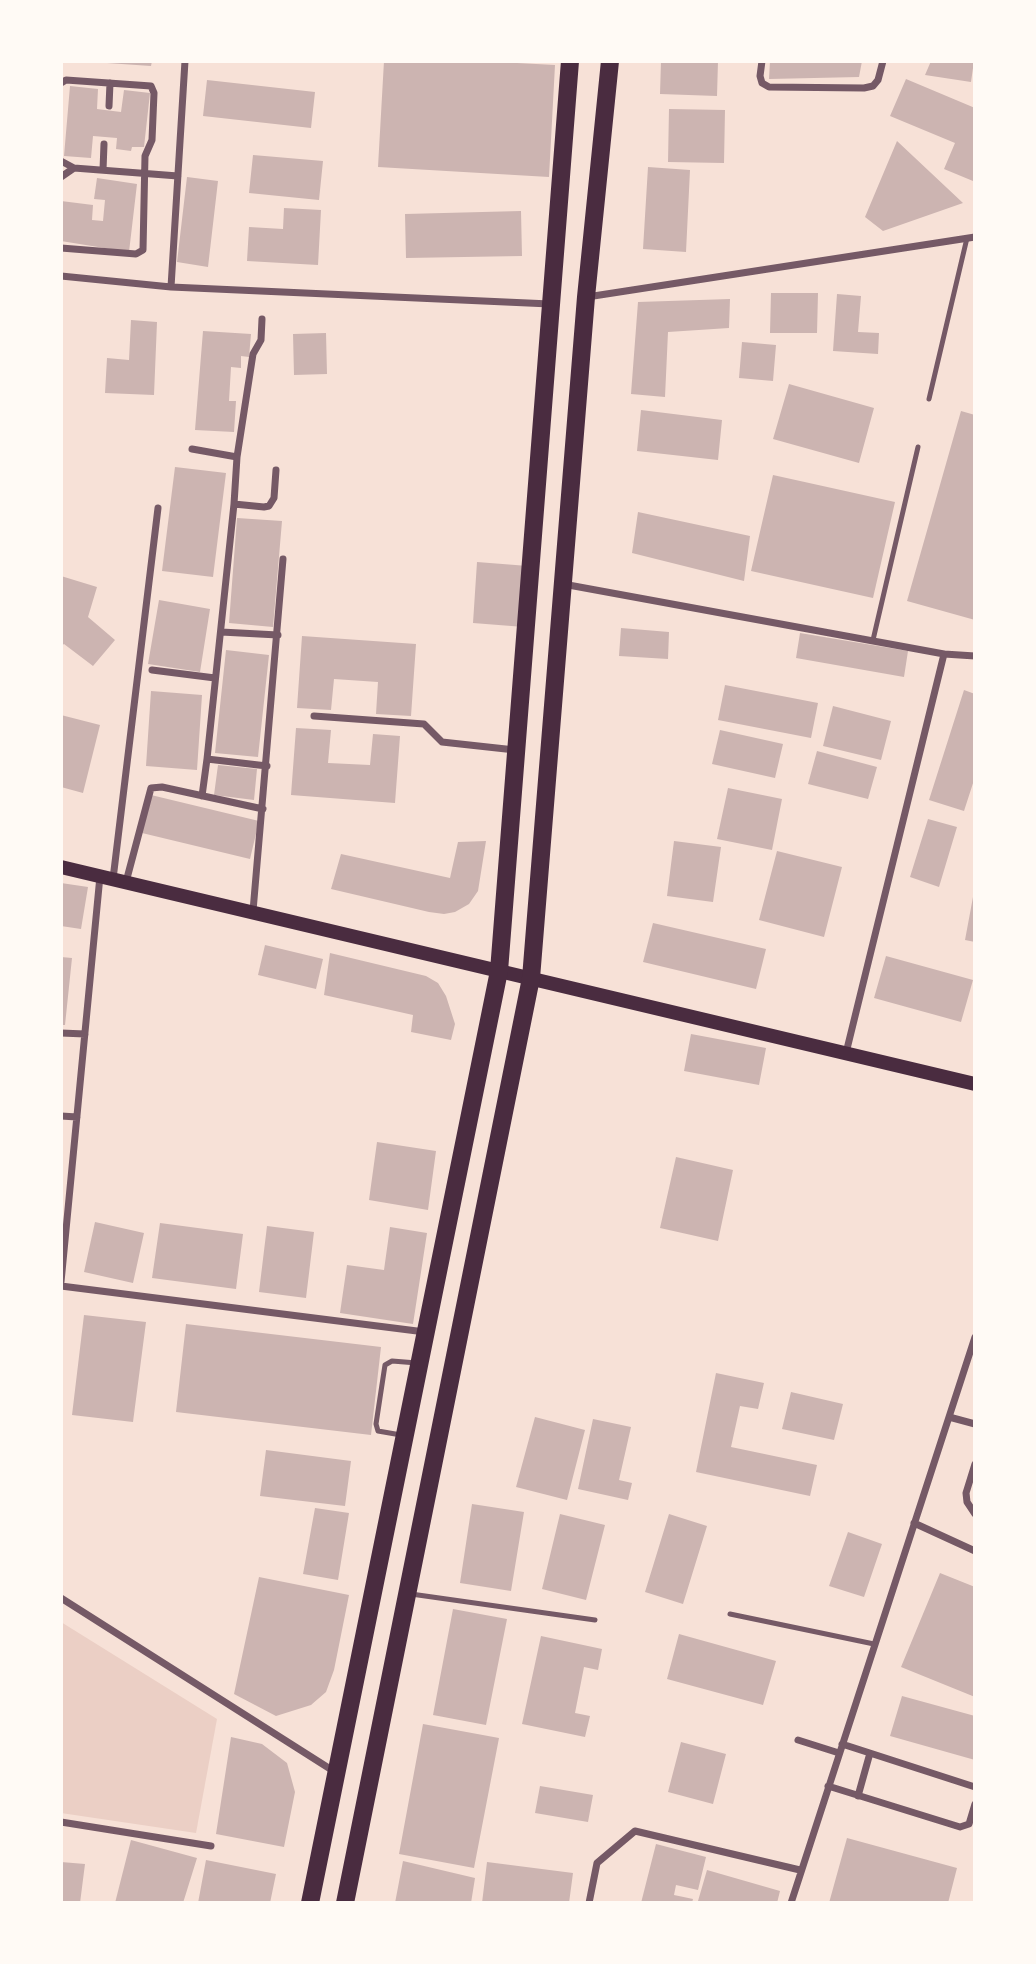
<!DOCTYPE html>
<html>
<head>
<meta charset="utf-8">
<style>
	body { margin:0 }
	#map { position:relative; width:1036px; height:1964px; overflow:hidden; background:#f7e1d7; font-family:"IBM Plex Sans",sans-serif }
	canvas { display:block }
	.frame { position:absolute; inset:0; border:63px solid #fffaf5; pointer-events:none }
</style>
</head>
<body>
<div id="map">
<canvas width="1036" height="1964"></canvas>
<div class="frame"></div>
</div>
<script>
const ctx = document.querySelector('canvas').getContext('2d');
ctx.lineJoin = 'round';
function paint(path, color) { ctx.fillStyle = color; ctx.fill(path, 'evenodd'); }
const poly = rows => new Path2D(rows.map(r => 'M' + r).join(''));
function trace(path, color, width, dash) { ctx.strokeStyle = color; ctx.lineWidth = width; ctx.lineCap = dash ? 'butt' : 'round'; ctx.setLineDash(dash || []); ctx.stroke(path); }
paint(poly([
	[61,1622,217,1719,196,1833,61,1813]
]), '#ebcfc5');
paint(poly([
	[107,61,152,61,151,66,107,63],
	[384,61,479,61,555,65,549,177,378,167],
	[661,61,718,61,717,96,660,94],
	[770,61,862,61,859,77,769,79],
	[931,61,974,61,971,82,925,75],
	[906,79,975,108,973,181,944,169,955,143,890,116],
	[207,80,315,92,311,128,203,116],
	[70,86,98,89,97,109,121,112,124,90,150,93,144,147,132,147,131,151,116,149,117,138,93,136,91,158,64,156],
	[669,109,725,110,724,163,668,162],
	[897,141,963,203,883,231,865,217],
	[253,155,323,161,319,200,249,193],
	[648,167,690,170,686,252,643,249],
	[187,177,218,181,208,267,177,262],
	[97,178,137,184,129,252,61,241,61,201,93,205,92,220,103,221,105,200,94,199],
	[284,208,321,210,318,265,247,261,249,227,283,229],
	[521,211,522,256,406,258,405,214],
	[771,293,818,293,817,333,770,333],
	[837,294,861,296,858,332,879,333,878,354,833,351],
	[730,299,729,328,668,332,665,397,631,394,638,302],
	[131,320,157,322,154,395,105,393,107,358,129,360],
	[203,331,251,334,249,357,241,356,241,368,231,367,229,401,236,401,234,432,195,430],
	[326,333,327,374,294,375,293,334],
	[742,342,776,345,773,381,739,378],
	[789,384,874,408,859,463,773,439],
	[641,410,722,420,718,460,637,451],
	[961,411,975,415,975,620,907,601],
	[175,467,226,473,213,577,162,571],
	[773,475,895,502,873,598,751,571],
	[638,512,750,536,744,581,632,553],
	[237,518,282,521,273,627,229,623],
	[477,562,528,566,524,627,473,623],
	[61,576,97,587,88,617,115,640,93,666,64,644,61,646],
	[159,600,210,609,200,672,148,664],
	[621,628,669,632,668,659,619,656],
	[800,633,908,651,904,677,796,658],
	[302,636,416,644,411,716,376,714,378,682,334,679,331,710,297,708],
	[226,650,269,655,258,757,215,753],
	[725,685,818,703,811,738,718,720],
	[964,690,975,694,975,777,964,811,929,800],
	[151,691,202,695,197,770,146,766],
	[833,706,891,721,881,760,823,746],
	[61,715,100,725,83,793,61,787],
	[296,728,331,730,328,763,370,765,373,734,400,736,395,803,291,795],
	[720,730,783,744,775,778,712,764],
	[817,751,877,767,868,799,808,784],
	[218,765,257,769,254,800,214,795],
	[728,788,782,799,772,850,717,839],
	[151,795,259,821,250,859,142,833],
	[928,819,957,827,939,887,910,877],
	[486,841,478,891,469,904,455,912,444,914,429,912,331,889,341,854,450,878,458,842],
	[674,841,721,847,713,902,667,896],
	[777,851,842,867,824,937,759,920],
	[61,883,88,887,81,929,61,926],
	[973,897,975,897,975,942,965,940],
	[653,923,766,949,756,989,643,962],
	[265,945,323,959,316,989,258,975],
	[330,953,426,976,438,983,446,996,455,1024,451,1040,411,1032,413,1015,324,995],
	[886,956,973,980,961,1022,874,998],
	[61,957,72,958,65,1025,61,1025],
	[691,1034,766,1048,759,1085,684,1071],
	[377,1142,436,1151,428,1210,369,1200],
	[676,1157,733,1170,718,1241,660,1228],
	[95,1222,144,1233,133,1283,84,1272],
	[160,1223,243,1234,236,1289,152,1278],
	[267,1226,314,1232,306,1298,259,1292],
	[390,1227,427,1233,413,1324,340,1313,347,1265,384,1270],
	[84,1315,146,1322,133,1422,72,1415],
	[186,1324,381,1347,371,1435,176,1412],
	[716,1373,764,1383,758,1409,740,1406,731,1447,817,1465,810,1496,696,1472],
	[791,1392,843,1404,834,1440,782,1429],
	[535,1417,585,1430,567,1500,516,1487],
	[593,1419,631,1427,619,1480,632,1483,628,1500,578,1489],
	[266,1450,351,1461,345,1506,260,1496],
	[472,1504,524,1512,511,1591,460,1583],
	[315,1508,349,1513,338,1580,303,1574],
	[560,1514,605,1525,586,1600,542,1589],
	[669,1514,707,1526,683,1604,645,1592],
	[848,1532,882,1544,864,1597,829,1586],
	[940,1573,975,1587,975,1697,901,1667],
	[259,1577,349,1595,334,1670,326,1692,311,1705,276,1716,234,1694],
	[453,1609,507,1619,486,1725,433,1715],
	[679,1634,776,1661,763,1705,667,1679],
	[541,1636,602,1649,598,1670,584,1667,575,1713,590,1716,585,1737,522,1724],
	[902,1696,975,1716,975,1760,890,1736],
	[423,1724,499,1738,474,1868,399,1854],
	[231,1737,262,1744,287,1763,295,1792,284,1847,216,1834],
	[681,1742,726,1754,713,1804,668,1792],
	[540,1786,593,1795,588,1822,535,1813],
	[847,1838,957,1868,948,1903,829,1903],
	[131,1840,197,1858,183,1903,115,1903],
	[656,1844,706,1857,698,1890,676,1885,674,1895,693,1899,692,1903,641,1903],
	[206,1860,276,1874,270,1903,198,1903],
	[403,1861,475,1878,471,1903,395,1903],
	[61,1862,85,1864,80,1903,61,1903],
	[487,1862,573,1873,569,1903,482,1903],
	[707,1870,780,1891,777,1903,698,1901]
]), '#ccb4b1');
trace(poly([
	[929,399,967,238],
	[873,640,918,447],
	[401,1435,378,1431,376,1424,385,1365,392,1361,417,1363],
	[411,1594,595,1620],
	[730,1614,874,1644]
]), '#755966', 5);
trace(poly([
	[762,61,760,76,762,83,769,87,864,88,873,86,878,80,883,61],
	[61,83,66,80,151,86,154,93,152,140,145,156,143,250,136,254,61,248],
	[109,106,110,83],
	[61,161,74,168],
	[103,170,104,144],
	[61,177,74,168,178,176],
	[61,276,171,287,550,304],
	[171,287,185,61],
	[587,297,975,237],
	[192,449,237,457,234,504],
	[237,457,253,354,261,340,262,319],
	[563,584,944,654,975,656],
	[221,632,278,635],
	[152,670,215,678],
	[314,716,424,724,442,742,515,750],
	[267,766,207,759,234,504,264,507,269,506,274,498,276,470],
	[202,796,207,759],
	[113,879,158,508],
	[126,882,151,788,162,787,263,809],
	[253,911,283,559],
	[61,1033,85,1034],
	[846,1053,944,654],
	[61,1116,77,1117],
	[61,1282,100,876],
	[61,1286,425,1332],
	[949,1417,975,1424],
	[975,1464,966,1493,967,1502,975,1514],
	[914,1523,975,1551],
	[61,1598,335,1772],
	[798,1740,839,1753],
	[842,1744,975,1787],
	[828,1786,960,1827,969,1824,975,1804],
	[858,1796,870,1753],
	[61,1822,211,1846],
	[589,1903,597,1863,635,1831,800,1870],
	[791,1903,975,1337]
]), '#755966', 7);
trace(poly([
	[61,867,975,1084]
]), '#4a2c40', 14);
trace(poly([
	[310,1903,499,971,570,61],
	[345,1903,531,978,586,297,610,61]
]), '#4a2c40', 18);
</script>
</body>
</html>
